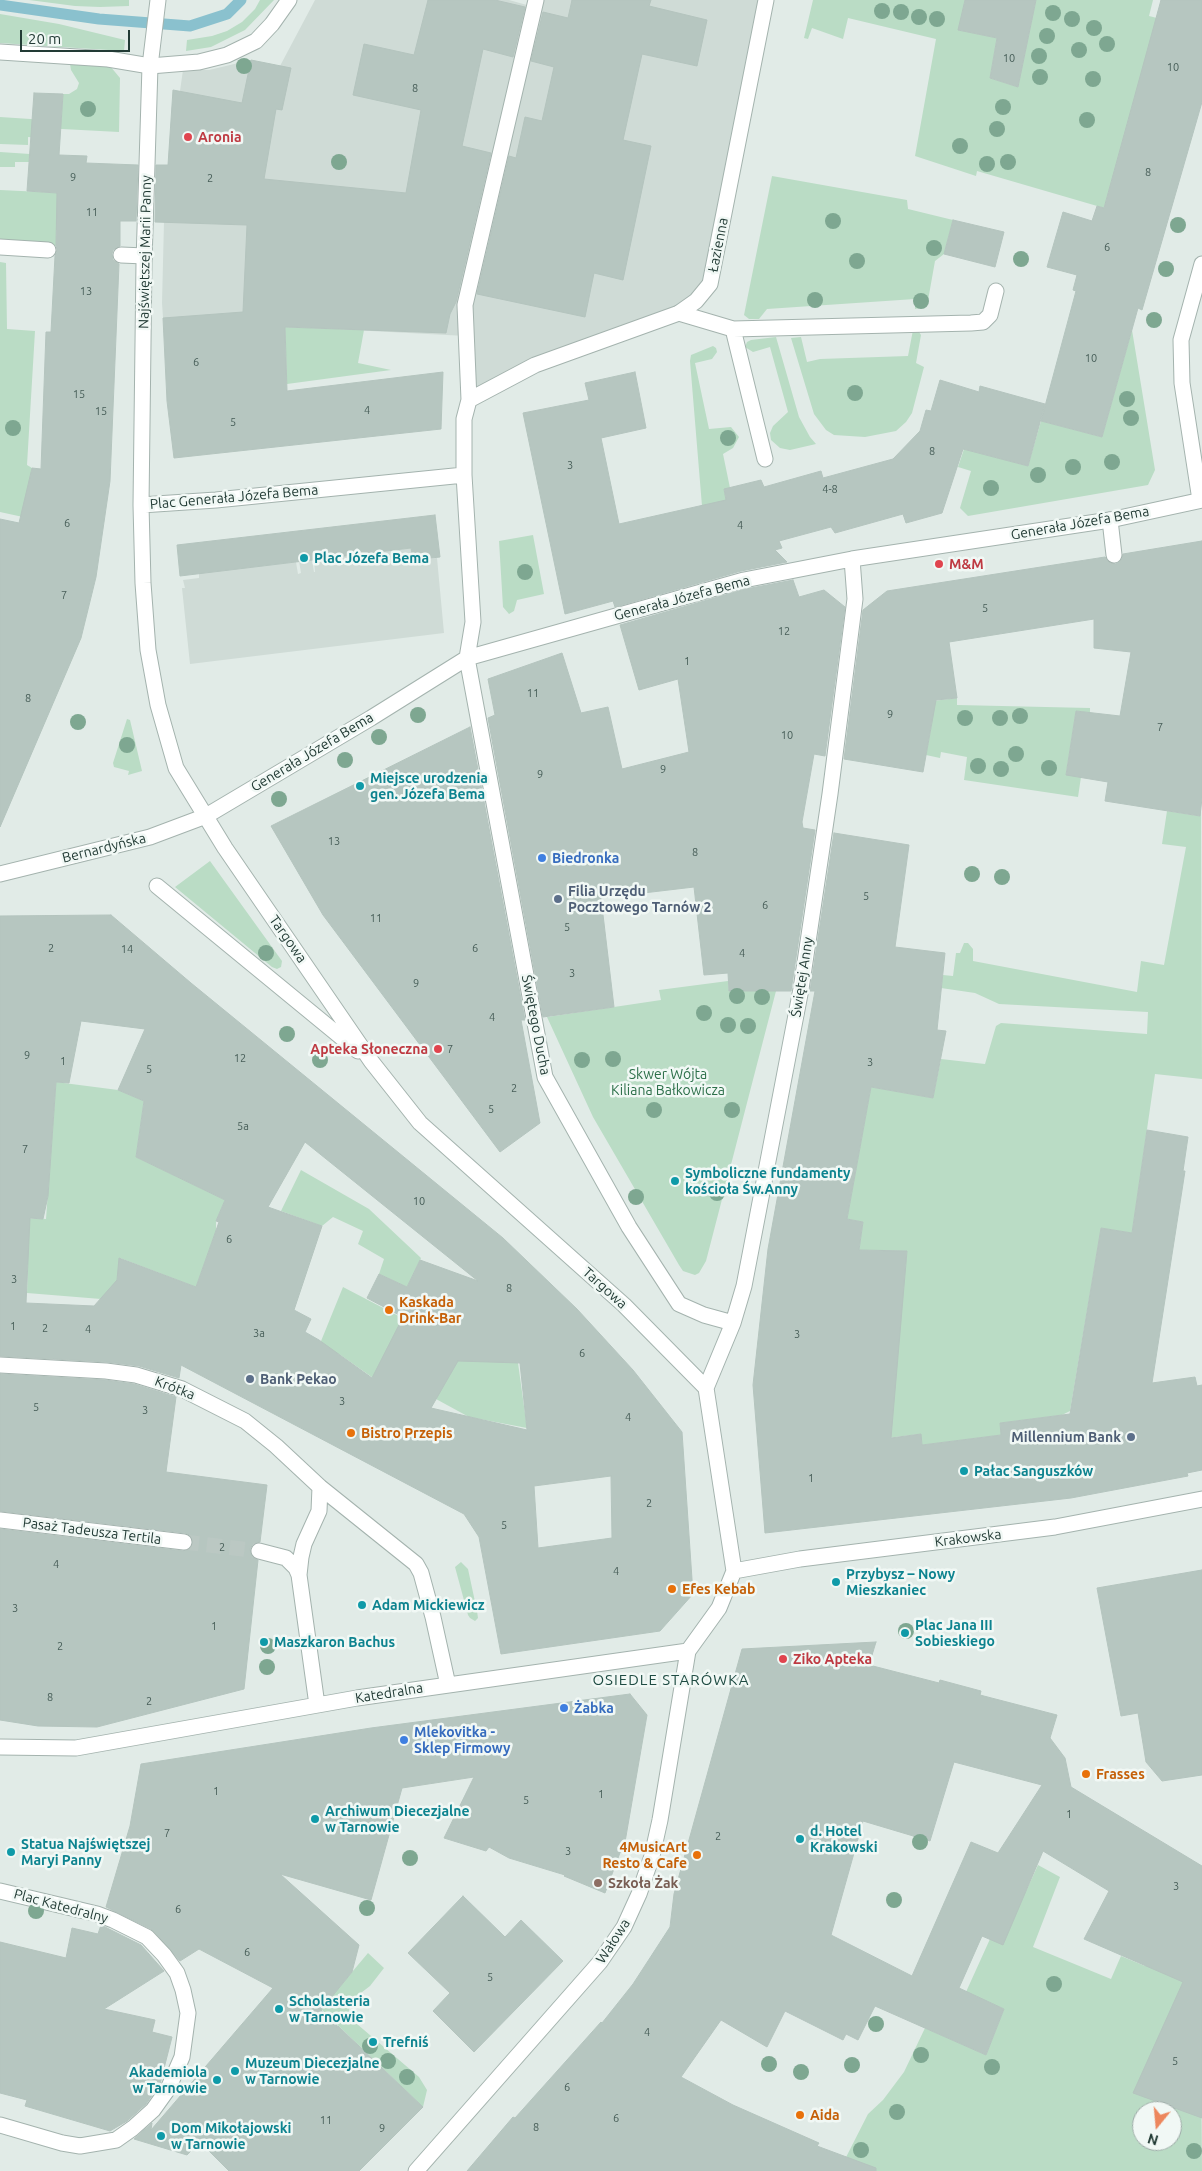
<!DOCTYPE html>
<html>
<head>
<meta charset="utf-8">
<style>
	body { margin:0 }
	#map { position:relative; width:1202px; height:2171px; overflow:hidden; background:#e1ebe7; font-family:Ubuntu,sans-serif }
	canvas { display:block }
	.north { position:absolute; left:1132px; top:2101px; width:50px; height:50px; box-sizing:border-box; background:#f1f8f5; border:1px solid #9eaca8; border-radius:50%; rotate:197deg; font-size:14px; font-weight:700; line-height:20px; text-align:center; color:#223b35 }
	.north::after { content:''; display:block; margin:auto; width:18px; height:22px; background:#ed875d; clip-path:polygon(50% 0,100% 100%,50% 72%,0 100%) }
	.scale { position:absolute; left:20px; top:30px; width:110px; height:22px; box-sizing:border-box; border:2px solid #223b35; border-top:0; padding-left:6px; font-size:15px; line-height:18px; white-space:nowrap; color:#223b35; -webkit-text-stroke:4px #f1f8f5; paint-order:stroke }
</style>
</head>
<body>
<div id="map">
<canvas width="1202" height="2171"></canvas>
<div class="north">N</div>
<div class="scale">20 m</div>
</div>
<script>
const ctx = document.querySelector('canvas').getContext('2d');
ctx.lineJoin = 'round';
function paint(path, color) { ctx.fillStyle = color; ctx.fill(path, 'evenodd'); }
const poly = rows => new Path2D(rows.map(r => 'M' + r).join(''));
function trace(path, color, width, dash) { ctx.strokeStyle = color; ctx.lineWidth = width; ctx.lineCap = dash ? 'butt' : 'round'; ctx.setLineDash(dash || []); ctx.stroke(path); }
function label(font, color, halo, rows, align = 'center') {
  ctx.font = font + ' Ubuntu,sans-serif'; ctx.lineWidth = 5; ctx.setLineDash([]); ctx.textBaseline = 'middle'; ctx.strokeStyle = halo; ctx.fillStyle = color; for (const [text, x, y, turn = 0] of rows) {
    ctx.save(); ctx.translate(x, y); ctx.rotate((+turn || 0) * Math.PI / 180); ctx.textAlign = isNaN(turn) ? turn : align; if (halo) ctx.strokeText(text, 0, 0); ctx.fillText(text, 0, 0); ctx.restore();
  }
}
paint(poly([
	[315,0,509,0,534,7,536,0,766,0,710,284,696,301,469,400,466,336,256,325,164,332,162,303,164,222,173,91,180,91,183,70,209,70,251,60,280,66],
	[411,548,413,560,437,558,444,633,190,664,182,588,185,588,183,580,199,578,199,573,296,562,298,574,301,573,299,561,312,560,314,572,315,572,314,560]
]), '#cfdbd6');
paint(poly([
	[29,0,129,0,129,6,100,7,75,6],
	[260,0,274,0,245,30,211,47,186,51,187,40,212,36,227,31,242,22,255,9],
	[813,0,965,0,959,30,997,38,990,78,1018,87,1036,0,1153,0,1149,16,1157,18,1104,208,977,171,976,176,915,156,936,39,848,18,843,39,812,28,808,39,804,38],
	[0,14,59,24,125,40,124,51,0,43],
	[70,64,110,66,120,78,119,132,43,128,43,138,28,137,28,145,0,144,0,117,61,121,63,94,69,94,77,89,79,83,71,70],
	[0,152,30,154,29,162,15,162,15,167,0,167],
	[772,176,907,200,908,209,953,220,944,254,935,261,927,306,915,309,915,299,767,309,759,319,749,319,744,315],
	[0,190,63,193,62,230,56,230,56,246,0,242],
	[0,262,6,263,7,329,35,331,27,465,32,468,23,517,0,512],
	[285,327,364,330,358,363,391,370,287,384],
	[917,329,921,335,916,363,924,367,912,413,906,422,896,431,865,437,834,435,826,430,814,414,791,338,801,337,807,362,820,359,908,356,913,330],
	[1132,330,1155,470,1148,485,968,516,960,508,971,471,958,467,964,449,1028,466,1041,421,1102,437],
	[776,337,799,417,810,437,816,444,790,450,780,448,771,440,770,433,773,426,788,412,770,347,753,352,745,347,747,342,751,340],
	[713,346,716,348,717,352,712,359,695,363,709,429,731,427,739,437,733,448,723,454,730,488,724,490,727,503,702,506,690,361,691,355],
	[533,535,544,594,517,600,514,611,509,614,503,607,499,541],
	[957,698,957,705,1090,708,1090,713,1076,711,1066,774,1081,777,1078,797,964,780,967,757,941,752,940,758,926,755,931,728,933,701],
	[127,719,130,720,142,771,128,775,129,771,114,767,113,763],
	[1201,809,1202,1079,1155,1074,1132,1233,1101,1228,1070,1411,1062,1415,1000,1423,1001,1435,922,1445,920,1434,887,1438,907,1251,859,1250,863,1222,847,1219,871,1087,933,1098,941,1059,985,1064,996,1026,1001,1023,1147,1034,1148,1012,999,1004,975,993,941,988,943,975,953,976,956,953,960,953,964,943,968,943,973,949,973,961,1137,992,1141,961,1164,965,1186,847,1162,844,1167,811,1199,816],
	[210,861,282,961,281,967,277,969,272,967,175,887],
	[728,981,729,990,776,991,706,1261,699,1273,695,1275,683,1271,679,1265,593,1117,547,1017,661,1000,659,990],
	[56,1082,118,1090,144,1101,136,1157,225,1200,216,1221,216,1231,196,1287,120,1258,115,1302,101,1299,27,1293,28,1265,14,1264,19,1218,46,1219],
	[301,1170,369,1209,421,1258,407,1287,379,1274,384,1259,358,1244,363,1231,333,1217,322,1226,281,1211],
	[343,1287,412,1323,376,1380,339,1354,335,1358,317,1351],
	[439,1312,518,1363,527,1428,469,1417,436,1399],
	[461,1562,468,1569,477,1611,478,1618,475,1621,470,1618,468,1615,455,1567],
	[1038,1865,1060,1877,1033,1947,1111,1979,1121,1956,1145,1966,1163,1924,1200,1944,1202,2171,839,2171,868,2114,883,2100,904,2072,925,2028,986,2055,1004,2009,966,1992,990,1939,1027,1889],
	[1142,2111,1172,2111,1172,2141,1142,2141],
	[368,1953,384,1968,370,1986,353,1999,349,2010,350,2018,419,2077,427,2090,423,2107,321,2009]
]), '#badcc5');
trace(poly([
	[0,5,99,19,190,26,227,14,241,0]
]), '#8ac1ce', 11);
const building = poly([
	[428,0,495,0,525,7,513,57,483,49,462,146,491,153,456,302,450,314,446,333,285,327,287,391,443,372,441,429,174,458,167,401,163,318,243,312,247,225,155,222,156,165,168,165,173,90,242,103,251,60,291,68,282,110,276,109,264,179,406,193,421,110,353,95,364,44,414,55,428,0],
	[572,0,651,0,649,6,707,20,697,66,642,54,623,140,651,146,623,280,594,273,585,317,477,294,509,156,516,158,525,117,542,121,554,67,531,61,543,12,568,18,572,0],
	[965,0,1036,0,1018,87,990,78,997,38,958,30,965,0],
	[1161,0,1202,0,1202,102,1142,310,1138,308,1102,437,1041,421,1076,291,1073,290,1077,275,1047,267,1063,212,1092,221,1097,206,1104,208,1161,0],
	[34,93,63,94,59,155,87,156,86,163,138,165,136,221,120,221,120,246,113,250,112,254,113,260,119,264,110,481,96,577,81,638,0,827,0,519,19,523,32,468,41,469,46,332,51,332,55,256,57,250,56,245,57,193,27,191,34,93],
	[953,220,1004,232,995,267,944,254,953,220],
	[635,372,646,428,601,438,619,524,726,500,724,489,761,480,764,487,821,471,823,478,893,459,920,431,926,410,931,411,940,380,979,392,980,386,1045,404,1028,466,963,449,942,513,906,523,903,514,835,533,831,527,779,541,782,548,775,550,787,562,741,571,615,607,613,601,565,614,523,413,589,400,585,383,635,372],
	[435,515,440,557,413,560,411,548,180,576,177,545,435,515],
	[1202,541,1202,798,1200,816,1105,801,1108,782,1066,775,1076,711,1120,716,1131,652,1094,648,1094,619,949,642,957,698,936,700,923,772,844,759,863,610,887,591,1105,557,1110,563,1116,564,1122,559,1123,554,1202,541],
	[793,580,799,597,824,590,845,607,825,756,814,754,802,822,803,828,815,830,791,991,729,991,728,973,704,975,694,887,601,898,614,1007,543,1017,488,718,495,715,488,679,562,653,581,713,608,707,622,769,689,752,678,679,639,690,620,625,746,589,793,580],
	[470,727,525,1020,521,1020,540,1123,500,1152,323,915,271,826,470,727],
	[834,833,909,845,895,947,945,953,937,1030,946,1031,933,1098,871,1087,847,1219,863,1222,859,1250,907,1251,891,1438,921,1434,922,1445,1001,1435,1000,1423,1070,1414,1101,1228,1132,1233,1147,1130,1188,1137,1183,1171,1185,1171,1152,1383,1195,1377,1197,1386,1202,1385,1202,1470,1187,1473,1188,1476,1071,1498,765,1533,753,1385,768,1249,815,991,810,991,834,833],
	[111,915,191,983,503,1238,577,1309,633,1370,682,1432,693,1594,660,1631,501,1654,479,1537,464,1514,181,1365,179,1378,139,1366,107,1362,0,1356,0,916,111,915],
	[81,1021,145,1029,118,1090,144,1101,136,1157,225,1200,216,1221,219,1222,196,1287,119,1258,117,1280,94,1306,26,1303,30,1218,43,1219,48,1196,56,1082,69,1083,81,1021],
	[305,1142,478,1281,420,1260,407,1287,379,1274,367,1298,403,1317,372,1378,319,1340,305,1332,311,1319,294,1310,322,1226,268,1207,305,1142],
	[458,1361,520,1363,527,1430,431,1408,458,1361],
	[611,1476,612,1538,538,1548,534,1486,611,1476],
	[0,1374,105,1380,134,1384,176,1397,166,1472,267,1485,260,1542,253,1544,250,1549,252,1557,258,1560,244,1689,97,1727,38,1726,0,1720,0,1529,183,1551,191,1548,193,1543,190,1535,185,1533,0,1511,0,1374],
	[1202,1570,1202,1775,1162,1781,1146,1762,1138,1713,1121,1716,1097,1588,1202,1570],
	[876,1642,869,1665,939,1683,940,1680,981,1691,980,1695,1057,1715,1050,1738,1065,1758,1071,1787,1202,1866,1202,2118,1133,2093,1183,1982,1084,1939,1109,1891,1043,1851,1003,1945,982,1936,959,1988,1004,2009,986,2055,875,2006,858,2040,846,2034,843,2040,785,2011,767,2047,721,2020,681,2077,733,2105,819,2143,817,2146,876,2168,876,2171,467,2171,513,2117,515,2118,601,2022,602,2023,633,1984,670,1927,674,1894,742,1649,876,1642],
	[954,1762,1042,1785,998,1853,971,1842,912,1976,831,1935,863,1821,930,1841,954,1762],
	[630,1694,647,1715,625,1842,624,1842,605,1893,564,1876,565,1875,509,1858,489,1847,486,1851,444,1838,474,1777,402,1788,371,1900,280,1874,359,1945,352,1972,321,2010,337,2025,337,2028,338,2026,423,2107,359,2171,229,2171,200,2142,187,2155,134,2139,152,2123,151,2130,273,1988,199,1949,180,1961,151,1929,106,1907,130,1826,141,1764,371,1728,630,1694],
	[463,1896,505,1937,521,1920,563,1961,474,2052,433,2011,450,1993,408,1953,463,1896],
	[101,1925,141,1945,164,1971,104,2009,155,2020,152,2032,172,2037,160,2084,146,2104,127,2121,110,2131,25,2106,27,2100,0,2093,0,1942,66,1958,72,1928,98,1934,101,1925]
]);
paint(building, '#b6c6c0');
trace(building, '#b4c4be', 1);
trace(poly([
	[184,1542,259,1551]
]), '#bbc8c3', 15, [15, 8]);
const lane = poly([
	[0,52,108,59,150,66,199,62,227,55,256,41,272,24,289,0],
	[0,247,48,250],
	[121,255,145,256],
	[679,313,733,329,971,323,983,322,990,315,996,291],
	[733,329,765,459],
	[1110,520,1114,555]
]);
const street = poly([
	[158,0,150,66,144,262,141,505,143,583,148,650,158,705,176,768,225,848,371,1061,420,1123,624,1305,706,1388,734,1571],
	[536,0,465,305,469,400,464,419,464,475,473,622,467,658,545,1077,629,1227,679,1304,704,1315,733,1323],
	[469,400,535,365,679,313,696,301,710,284,766,0],
	[1200,500,1182,383,1181,340,1202,264],
	[141,505,216,500,464,475],
	[0,874,150,837,206,816,371,718,467,658,744,580,852,559,1110,520,1202,500],
	[157,886,358,1051],
	[0,1365,106,1371,136,1375,182,1389,245,1421,276,1446,320,1487,416,1564,421,1573,433,1617,448,1685],
	[706,1388,733,1323,744,1286,801,989,830,794,855,599,852,559],
	[0,1520,184,1542],
	[259,1551,286,1558,296,1568,299,1575],
	[734,1571,800,1559,1055,1527,1202,1499],
	[317,1705,299,1575,301,1557,304,1544,319,1511,320,1487],
	[0,1747,76,1748,357,1698,688,1651,719,1608,734,1571],
	[0,1891,97,1914,113,1920,147,1937,164,1955,177,1973,183,1990,188,2013,182,2057,168,2089,153,2110,133,2128,116,2140,80,2146,62,2143,0,2125],
	[416,2171,600,1962,624,1927,639,1894,652,1856,660,1820,688,1651]
]);
trace(lane, '#a4b3ae', 17);
trace(street, '#a4b3ae', 17);
trace(lane, '#fff', 15);
trace(street, '#fff', 15);
ctx.fillStyle = '#7ea791';
for (const [x, y] of [
	[882,11],
	[901,12],
	[1053,13],
	[919,17],
	[937,19],
	[1072,19],
	[1094,28],
	[1047,36],
	[1107,44],
	[1079,50],
	[1039,56],
	[244,66],
	[1040,77],
	[1093,79],
	[1003,107],
	[88,109],
	[1087,120],
	[997,129],
	[960,146],
	[339,162],
	[1008,162],
	[987,164],
	[833,221],
	[1178,225],
	[934,248],
	[1021,259],
	[857,261],
	[1166,269],
	[815,300],
	[921,301],
	[1154,320],
	[855,393],
	[1127,399],
	[1131,418],
	[13,428],
	[728,438],
	[1112,462],
	[1073,467],
	[1038,475],
	[991,488],
	[525,572],
	[418,715],
	[1020,716],
	[965,718],
	[1000,718],
	[78,722],
	[379,737],
	[127,745],
	[1016,754],
	[345,760],
	[978,766],
	[1049,768],
	[1001,769],
	[279,799],
	[972,874],
	[1002,877],
	[266,953],
	[737,996],
	[762,997],
	[704,1013],
	[728,1025],
	[748,1026],
	[287,1034],
	[613,1059],
	[320,1060],
	[582,1060],
	[654,1110],
	[732,1110],
	[717,1193],
	[636,1197],
	[906,1631],
	[268,1646],
	[267,1667],
	[920,1842],
	[410,1858],
	[894,1900],
	[367,1908],
	[36,1911],
	[1054,1984],
	[876,2024],
	[370,2046],
	[921,2055],
	[388,2061],
	[769,2064],
	[852,2065],
	[992,2067],
	[801,2072],
	[407,2077],
	[897,2112],
	[861,2150],
	[1194,2151]
]) { ctx.beginPath(); ctx.arc(x, y, 8, 0, 2 * Math.PI); ctx.fill(); }
for (const [x, y, r, color] of [
	[188,137,5,"#e0444e"],
	[304,558,5,"#0f9aa8"],
	[939,564,5,"#e0444e"],
	[360,786,5,"#0f9aa8"],
	[542,858,5,"#3f7fe0"],
	[558,899,5,"#5c6f8a"],
	[438,1049,5,"#e0444e"],
	[675,1181,5,"#0f9aa8"],
	[389,1310,5,"#e8710a"],
	[250,1379,5,"#5c6f8a"],
	[351,1433,5,"#e8710a"],
	[1131,1437,5,"#5c6f8a"],
	[964,1471,5,"#0f9aa8"],
	[836,1582,5,"#0f9aa8"],
	[672,1589,5,"#e8710a"],
	[362,1605,5,"#0f9aa8"],
	[905,1633,5,"#0f9aa8"],
	[264,1642,5,"#0f9aa8"],
	[783,1659,5,"#e0444e"],
	[564,1708,5,"#3f7fe0"],
	[404,1740,5,"#3f7fe0"],
	[1086,1774,5,"#e8710a"],
	[315,1819,5,"#0f9aa8"],
	[800,1839,5,"#0f9aa8"],
	[11,1852,5,"#0f9aa8"],
	[697,1855,5,"#e8710a"],
	[598,1883,5,"#8d6e63"],
	[279,2009,5,"#0f9aa8"],
	[373,2042,5,"#0f9aa8"],
	[235,2071,5,"#0f9aa8"],
	[217,2080,5,"#0f9aa8"],
	[800,2115,5,"#e8710a"],
	[161,2136,5,"#0f9aa8"]
]) { const dot = new Path2D(); dot.arc(x, y, r, 0, 2 * Math.PI); ctx.fillStyle = color; ctx.fill(dot); trace(dot, '#f1f8f5', 2); }
label('11px', '#475e58', null, [
	["10",1009,58],
	["10",1173,67],
	["8",415,88],
	["8",1148,172],
	["9",73,177],
	["2",210,178],
	["11",92,212],
	["6",1107,247],
	["13",86,291],
	["10",1091,358],
	["6",196,362],
	["15",79,394],
	["4",367,410],
	["15",101,411],
	["5",233,422],
	["8",932,451],
	["3",570,465],
	["4-8",830,489],
	["6",67,523],
	["4",740,525],
	["7",64,595],
	["5",985,608],
	["12",784,631],
	["1",687,661],
	["11",533,693],
	["8",28,698],
	["9",890,714],
	["7",1160,727],
	["10",787,735],
	["9",663,769],
	["9",540,774],
	["13",334,841],
	["8",695,852],
	["5",866,896],
	["6",765,905],
	["11",376,918],
	["5",567,927],
	["2",51,948],
	["6",475,948],
	["14",127,949],
	["4",742,953],
	["3",572,973],
	["9",416,983],
	["4",492,1017],
	["7",450,1049],
	["9",27,1055],
	["12",240,1058],
	["1",63,1061],
	["3",870,1062],
	["5",149,1069],
	["2",514,1088],
	["5",491,1109],
	["5a",243,1126],
	["7",25,1149],
	["10",419,1201],
	["6",229,1239],
	["3",14,1279],
	["8",509,1288],
	["1",13,1326],
	["2",45,1328],
	["4",88,1329],
	["3a",259,1333],
	["3",797,1334],
	["6",582,1353],
	["3",342,1401],
	["5",36,1407],
	["3",145,1410],
	["4",628,1417],
	["1",811,1478],
	["2",649,1503],
	["5",504,1525],
	["2",222,1547],
	["4",56,1564],
	["4",616,1571],
	["3",15,1608],
	["1",214,1626],
	["2",60,1646],
	["8",50,1697],
	["2",149,1701],
	["1",216,1791],
	["1",601,1794],
	["5",526,1800],
	["1",1069,1814],
	["7",167,1833],
	["2",718,1836],
	["3",568,1851],
	["3",1176,1886],
	["6",178,1909],
	["6",247,1952],
	["5",490,1977],
	["4",647,2032],
	["5",1175,2061],
	["6",567,2087],
	["6",616,2118],
	["11",326,2120],
	["8",536,2127],
	["9",382,2128]
]);
label('bold 14px', '#be3a42', '#f1f8f5', [
	["Aronia",198,137],
	["M&M",949,564],
	["Apteka Słoneczna",428,1049,"right"],
	["Ziko Apteka",793,1659]
], 'left');
label('14px', '#223b35', '#f1f8f5', [
	["Łazienna",718,245,-79],
	["Najświętszej Marii Panny",145,252,-89],
	["Plac Generała Józefa Bema",234,497,-5],
	["Generała Józefa Bema",1080,523,-10],
	["Generała Józefa Bema",682,598,-15],
	["Generała Józefa Bema",312,752,-31],
	["Bernardyńska",104,848,-14],
	["Targowa",288,939,55],
	["Świętej Anny",802,977,-81],
	["Świętego Ducha",536,1025,79],
	["Targowa",605,1288,42],
	["Krótka",175,1388,21],
	["Pasaż Tadeusza Tertila",92,1531,7],
	["Krakowska",968,1538,-7],
	["Katedralna",389,1693,-9],
	["Plac Katedralny",61,1906,15],
	["Wałowa",613,1941,-57]
]);
label('bold 14px', '#0d838f', '#f1f8f5', [
	["Plac Józefa Bema",314,558],
	["Miejsce urodzenia",370,778],
	["gen. Józefa Bema",370,794],
	["Symboliczne fundamenty",685,1173],
	["kościoła Św.Anny",685,1189],
	["Pałac Sanguszków",974,1471],
	["Przybysz – Nowy",846,1574],
	["Mieszkaniec",846,1590],
	["Adam Mickiewicz",372,1605],
	["Plac Jana III",915,1625],
	["Sobieskiego",915,1641],
	["Maszkaron Bachus",274,1642],
	["Archiwum Diecezjalne",325,1811],
	["w Tarnowie",325,1827],
	["d. Hotel",810,1831],
	["Krakowski",810,1847],
	["Statua Najświętszej",21,1844],
	["Maryi Panny",21,1860],
	["Scholasteria",289,2001],
	["w Tarnowie",289,2017],
	["Trefniś",383,2042],
	["Muzeum Diecezjalne",245,2063],
	["w Tarnowie",245,2079],
	["Akademiola",207,2072,"right"],
	["w Tarnowie",207,2088,"right"],
	["Dom Mikołajowski",171,2128],
	["w Tarnowie",171,2144]
], 'left');
label('bold 14px', '#366cbe', '#f1f8f5', [
	["Biedronka",552,858],
	["Żabka",574,1708],
	["Mlekovitka -",414,1732],
	["Sklep Firmowy",414,1748]
], 'left');
label('bold 14px', '#4e5e75', '#f1f8f5', [
	["Filia Urzędu",568,891],
	["Pocztowego Tarnów 2",568,907],
	["Bank Pekao",260,1379],
	["Millennium Bank",1121,1437,"right"]
], 'left');
label('14px', '#2d704a', '#f1f8f5', [
	["Skwer Wójta",668,1074],
	["Kiliana Bałkowicza",668,1090]
]);
label('bold 14px', '#c56008', '#f1f8f5', [
	["Kaskada",399,1302],
	["Drink-Bar",399,1318],
	["Bistro Przepis",361,1433],
	["Efes Kebab",682,1589],
	["Frasses",1096,1774],
	["4MusicArt",687,1847,"right"],
	["Resto & Cafe",687,1863,"right"],
	["Aida",810,2115]
], 'left');
label('bold 14px', '#785e54', '#f1f8f5', [
	["Szkoła Żak",608,1883]
], 'left');
ctx.letterSpacing = '1px';
label('15px', '#1f4c43', '#f1f8f5', [
	["OSIEDLE STARÓWKA",671,1680]
]);
ctx.letterSpacing = '0px';
</script>
</body>
</html>
